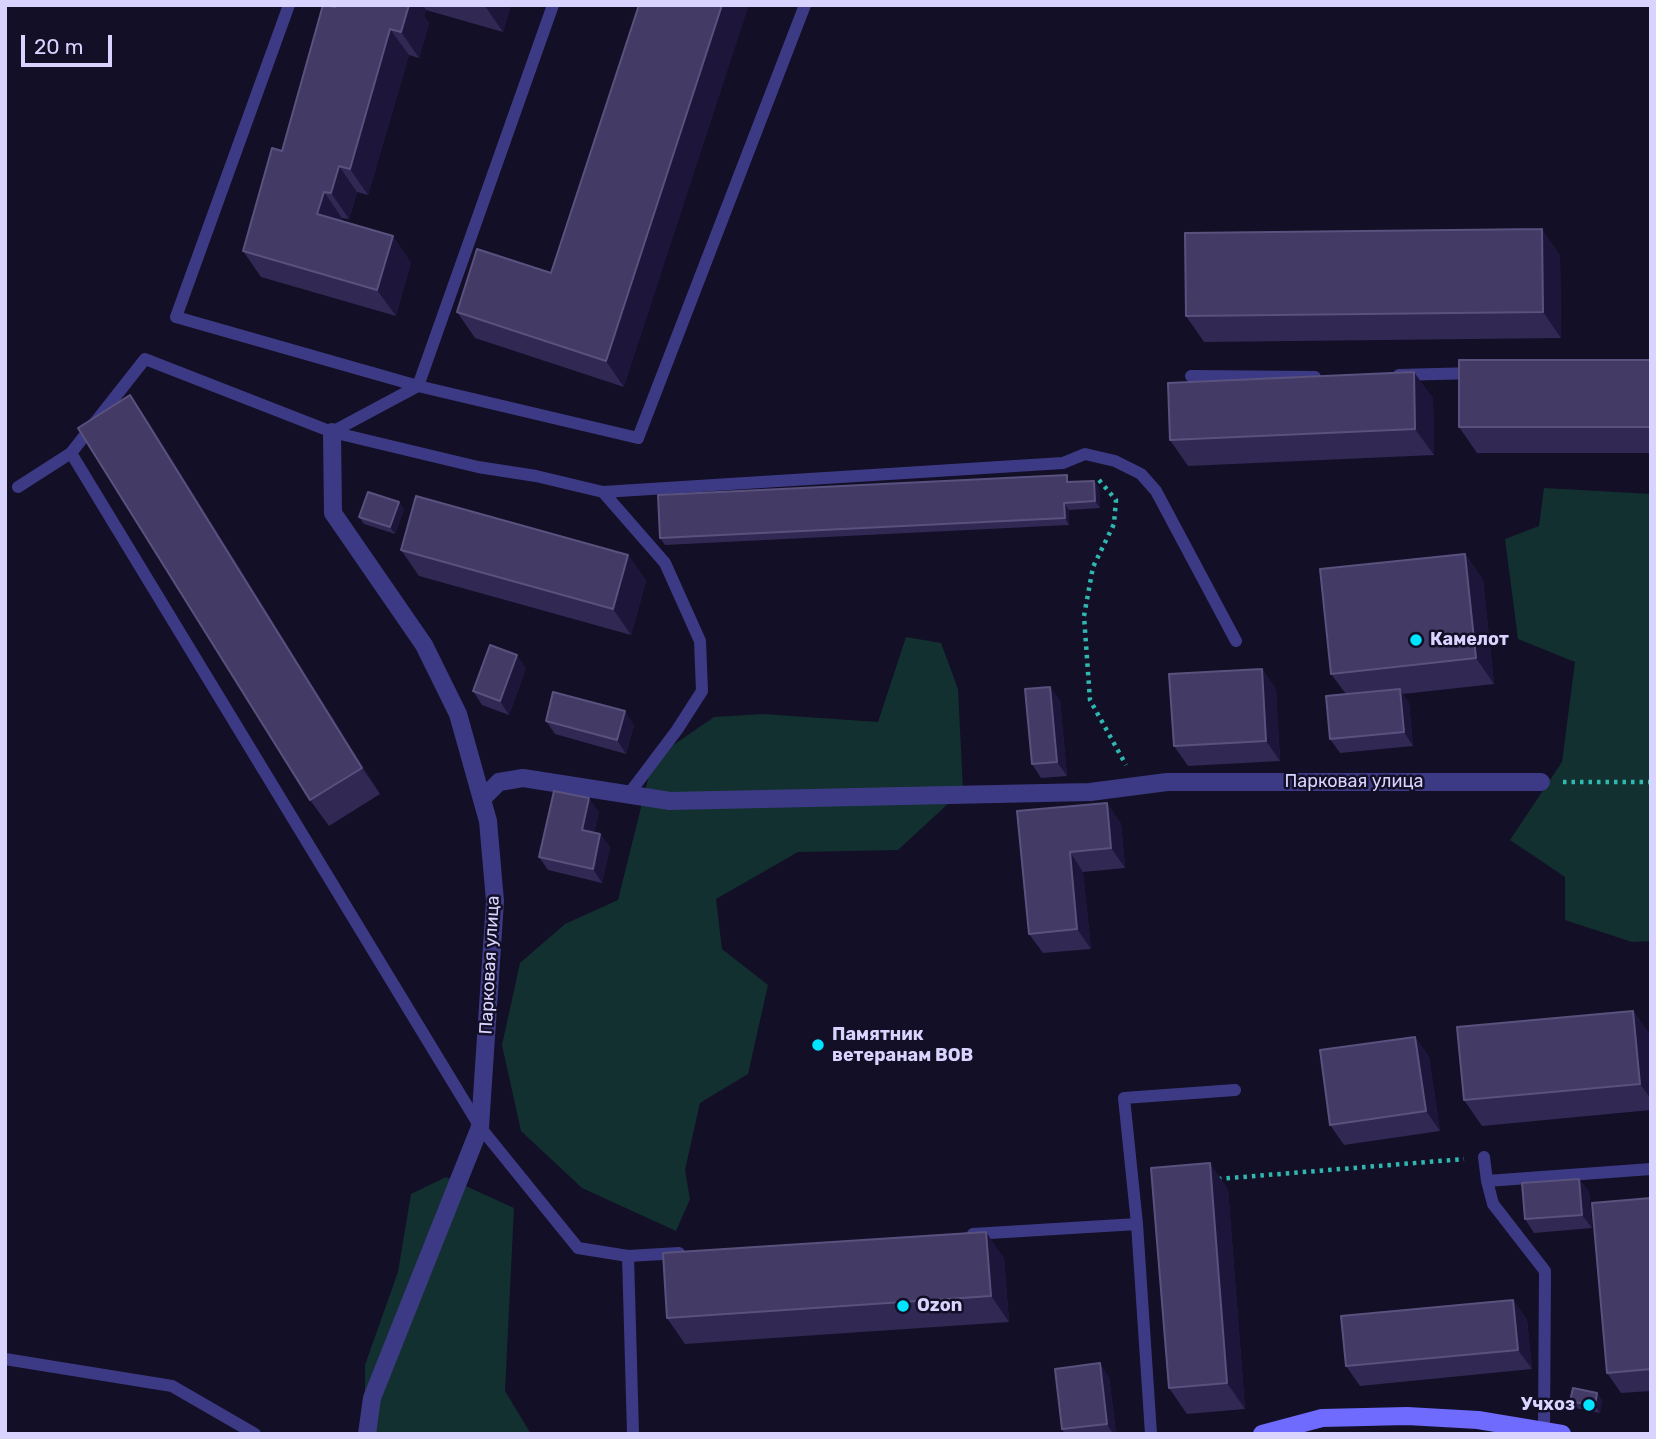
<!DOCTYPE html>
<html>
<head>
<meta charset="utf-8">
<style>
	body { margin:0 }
	#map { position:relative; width:1656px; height:1439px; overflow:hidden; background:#130f26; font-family:Rubik,sans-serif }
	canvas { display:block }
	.frame { position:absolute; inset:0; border:7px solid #d9d4ff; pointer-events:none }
	.scale { position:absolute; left:21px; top:35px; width:91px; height:32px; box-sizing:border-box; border:4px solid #d9d4ff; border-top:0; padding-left:9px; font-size:21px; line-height:24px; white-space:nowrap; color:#d9d4ff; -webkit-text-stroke:5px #130f26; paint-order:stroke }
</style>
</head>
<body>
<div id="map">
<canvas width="1656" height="1439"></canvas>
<div class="frame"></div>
<div class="scale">20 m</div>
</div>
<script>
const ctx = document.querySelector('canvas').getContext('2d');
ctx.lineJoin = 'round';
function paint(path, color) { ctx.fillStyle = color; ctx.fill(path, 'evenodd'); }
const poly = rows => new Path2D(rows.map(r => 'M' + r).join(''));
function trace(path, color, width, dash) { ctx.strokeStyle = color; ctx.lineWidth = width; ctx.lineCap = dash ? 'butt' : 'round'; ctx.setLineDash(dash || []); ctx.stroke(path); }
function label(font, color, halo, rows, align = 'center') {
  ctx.font = font + ' Rubik,sans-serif'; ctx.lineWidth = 5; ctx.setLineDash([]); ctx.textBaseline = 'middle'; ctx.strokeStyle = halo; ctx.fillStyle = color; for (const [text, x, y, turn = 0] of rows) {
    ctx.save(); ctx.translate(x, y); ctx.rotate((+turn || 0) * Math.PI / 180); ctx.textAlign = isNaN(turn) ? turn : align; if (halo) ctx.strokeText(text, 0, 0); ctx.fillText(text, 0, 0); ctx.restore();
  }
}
paint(poly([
	[1544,488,1651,494,1651,941,1632,942,1565,920,1565,877,1510,840,1562,762,1575,662,1518,639,1505,539,1539,526],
	[906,637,941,643,958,689,963,790,898,850,798,852,716,899,722,949,768,985,748,1074,700,1103,685,1170,690,1199,676,1231,582,1188,521,1131,502,1045,520,963,565,924,618,900,653,759,714,717,763,714,878,722],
	[446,1177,514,1208,505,1391,531,1434,365,1434,365,1365,398,1272,411,1194]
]), '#12302f');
trace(poly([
	[1099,480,1116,500,1114,524,1093,567,1084,616,1090,700,1126,765],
	[1563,782,1651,782],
	[1218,1179,1464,1159]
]), '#2fb8b0', 4.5, [3.5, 5]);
trace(poly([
	[289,5,176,317,418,386,638,438,805,5],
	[1399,375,1475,373],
	[1191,376,1315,377],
	[332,432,418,386,553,5],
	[71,453,480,1127,578,1248,628,1256,679,1253],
	[18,487,71,453,145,359,332,432,478,467,536,476,603,492,1063,463,1085,454,1115,461,1141,474,1156,491,1236,641],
	[603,492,665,563,700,641,702,691,677,730,628,795],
	[1484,1157,1487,1181],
	[973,1234,1137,1224],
	[628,1256,633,1434],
	[5,1359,172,1386,255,1434],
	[1544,1431,1545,1271,1493,1204,1487,1181,1651,1169],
	[1151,1434,1137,1224,1124,1098,1235,1090]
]), '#3d3a85', 12);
trace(poly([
	[332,432,333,513,424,645,458,714,488,821,495,901,480,1127,372,1398,367,1434],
	[483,798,499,782,523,778,670,801,1090,792,1167,782,1541,782]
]), '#3d3a85', 18);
trace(poly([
	[1262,1434,1322,1418,1407,1416,1478,1420,1562,1434]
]), '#6f6bff', 18);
paint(poly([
	[335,5,511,5,503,32,426,10,424,16,429,23,419,58,409,55,368,195,357,192,349,219,342,218,341,221,411,262,396,316,261,277,243,251,282,151],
	[1560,255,1561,338,1204,342,1186,316],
	[551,273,624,387,475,338,457,312],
	[1651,360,1651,453,1477,453,1459,427],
	[130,395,148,421,380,794,329,826,310,800],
	[1433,398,1434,455,1188,466,1170,440],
	[1094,481,1099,488,1100,508,1069,510,1069,525,665,545,660,538,1072,482],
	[404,509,395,534,364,524,359,517],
	[401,550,628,555,646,581,631,635,419,576],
	[1465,554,1483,580,1494,684,1403,694,1409,703,1413,746,1340,753,1330,739,1346,694,1331,674],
	[526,668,509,715,482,705,473,691],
	[1262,669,1276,689,1280,761,1188,766,1174,746],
	[1060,700,1067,776,1041,778,1032,764],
	[546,721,634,725,626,754,555,734],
	[1017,811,1121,823,1125,868,1083,872,1091,949,1043,953,1029,934],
	[599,812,594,832,600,834,610,847,602,883,548,870,539,857],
	[1633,1011,1651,1036,1651,1110,1482,1126,1464,1100],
	[1415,1037,1429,1057,1440,1131,1344,1145,1330,1125],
	[1579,1179,1589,1192,1592,1228,1534,1233,1525,1219],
	[1228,1189,1245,1409,1187,1414,1169,1388],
	[1651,1198,1651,1391,1621,1393,1607,1373],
	[1004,1258,1009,1322,685,1344,667,1318],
	[1513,1300,1527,1320,1532,1369,1360,1386,1346,1366],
	[1109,1377,1116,1434,1065,1434,1062,1429],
	[1597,1393,1602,1400,1600,1413,1575,1408,1570,1401]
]), '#312854');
paint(poly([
	[409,5,423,5,426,10,424,16,429,23,419,58,401,32],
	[485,5,511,5,503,32,485,6],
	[722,5,749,5,624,387,606,361],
	[390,29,409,55,368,195,350,169],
	[339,166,357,192,349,219,331,193],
	[324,192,342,218,335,240,317,214],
	[1542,229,1560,255,1561,338,1543,312],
	[393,236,411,262,396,316,377,290],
	[1414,372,1433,398,1434,455,1415,429],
	[130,395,148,421,380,794,362,768],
	[1094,481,1099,488,1100,508,1095,501],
	[399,502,404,509,395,534,390,527],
	[1064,503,1069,510,1069,525,1065,518],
	[1465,554,1483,580,1494,684,1476,658],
	[628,555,646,581,631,635,613,609],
	[517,655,526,668,509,715,500,701],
	[1262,669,1276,689,1280,761,1266,741],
	[1050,687,1060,700,1067,776,1057,762],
	[1400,689,1409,703,1413,746,1404,732],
	[625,711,634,725,626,754,617,740],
	[589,798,599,812,591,843,582,830],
	[1107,803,1121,823,1125,868,1111,848],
	[600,834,610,847,602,883,593,869],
	[1070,852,1083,872,1091,949,1077,929],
	[1633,1011,1651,1036,1651,1099,1640,1084],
	[1415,1037,1429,1057,1440,1131,1426,1111],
	[1210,1163,1228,1189,1245,1409,1227,1383],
	[1579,1179,1589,1192,1592,1228,1582,1215],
	[986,1232,1004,1258,1009,1322,991,1296],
	[1513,1300,1527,1320,1532,1369,1518,1350],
	[1100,1363,1109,1377,1116,1434,1113,1434,1107,1424],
	[1597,1393,1602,1400,1600,1413,1595,1406]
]), '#1d163a');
const building = poly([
	[323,5,335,7,335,5,409,5,401,32,390,29,350,169,339,166,331,193,324,192,317,214,393,236,377,290,243,251,272,148,282,151,323,5],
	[639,5,722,5,606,361,457,312,477,249,551,273,639,5],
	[1542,229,1543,312,1186,316,1185,233,1542,229],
	[1459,360,1651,360,1651,427,1459,427,1459,360],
	[1414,372,1415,429,1170,440,1168,383,1414,372],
	[130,395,362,768,310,800,78,428,130,395],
	[1067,475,1067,482,1094,481,1095,501,1064,503,1065,518,660,538,658,495,1067,475],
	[368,492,399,502,390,527,359,517,368,492],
	[416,496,628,555,613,609,401,550,416,496],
	[1465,554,1476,658,1331,674,1320,569,1465,554],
	[490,645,517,655,500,701,473,691,490,645],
	[1262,669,1266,741,1174,746,1169,674,1262,669],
	[1050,687,1057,762,1032,764,1025,689,1050,687],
	[1400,689,1404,732,1330,739,1326,696,1400,689],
	[553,692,625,711,617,740,546,721,553,692],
	[554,791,589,798,582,830,600,834,593,869,539,857,554,791],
	[1107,803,1111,848,1070,852,1077,929,1029,934,1017,811,1107,803],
	[1633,1011,1640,1084,1464,1100,1457,1027,1633,1011],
	[1415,1037,1426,1111,1330,1125,1320,1050,1415,1037],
	[1210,1163,1227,1383,1169,1388,1151,1168,1210,1163],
	[1579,1179,1582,1215,1525,1219,1522,1183,1579,1179],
	[1651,1198,1651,1369,1607,1373,1592,1203,1651,1198],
	[986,1232,991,1296,667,1318,663,1253,986,1232],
	[1513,1300,1518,1350,1346,1366,1341,1316,1513,1300],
	[1100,1363,1107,1424,1062,1429,1055,1369,1100,1363],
	[1573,1388,1597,1393,1595,1406,1570,1401,1573,1388]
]);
paint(building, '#433a66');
trace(building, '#5a527e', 2);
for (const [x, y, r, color] of [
	[1416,640,7,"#00e5ff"],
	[818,1045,7,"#00e5ff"],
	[903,1306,7,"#00e5ff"],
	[1589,1405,7,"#00e5ff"]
]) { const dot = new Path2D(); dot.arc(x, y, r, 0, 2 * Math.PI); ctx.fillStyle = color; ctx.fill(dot); trace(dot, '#130f26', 2.5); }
label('bold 18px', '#d9d4ff', '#130f26', [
	["Камелот",1430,640],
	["Памятник",832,1035],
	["ветеранам ВОВ",832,1056],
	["Ozon",917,1306],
	["Учхоз",1575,1405,"right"]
], 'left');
label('18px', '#d9d4ff', '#130f26', [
	["Парковая улица",1354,782],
	["Парковая улица",490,965,-87]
]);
</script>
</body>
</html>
